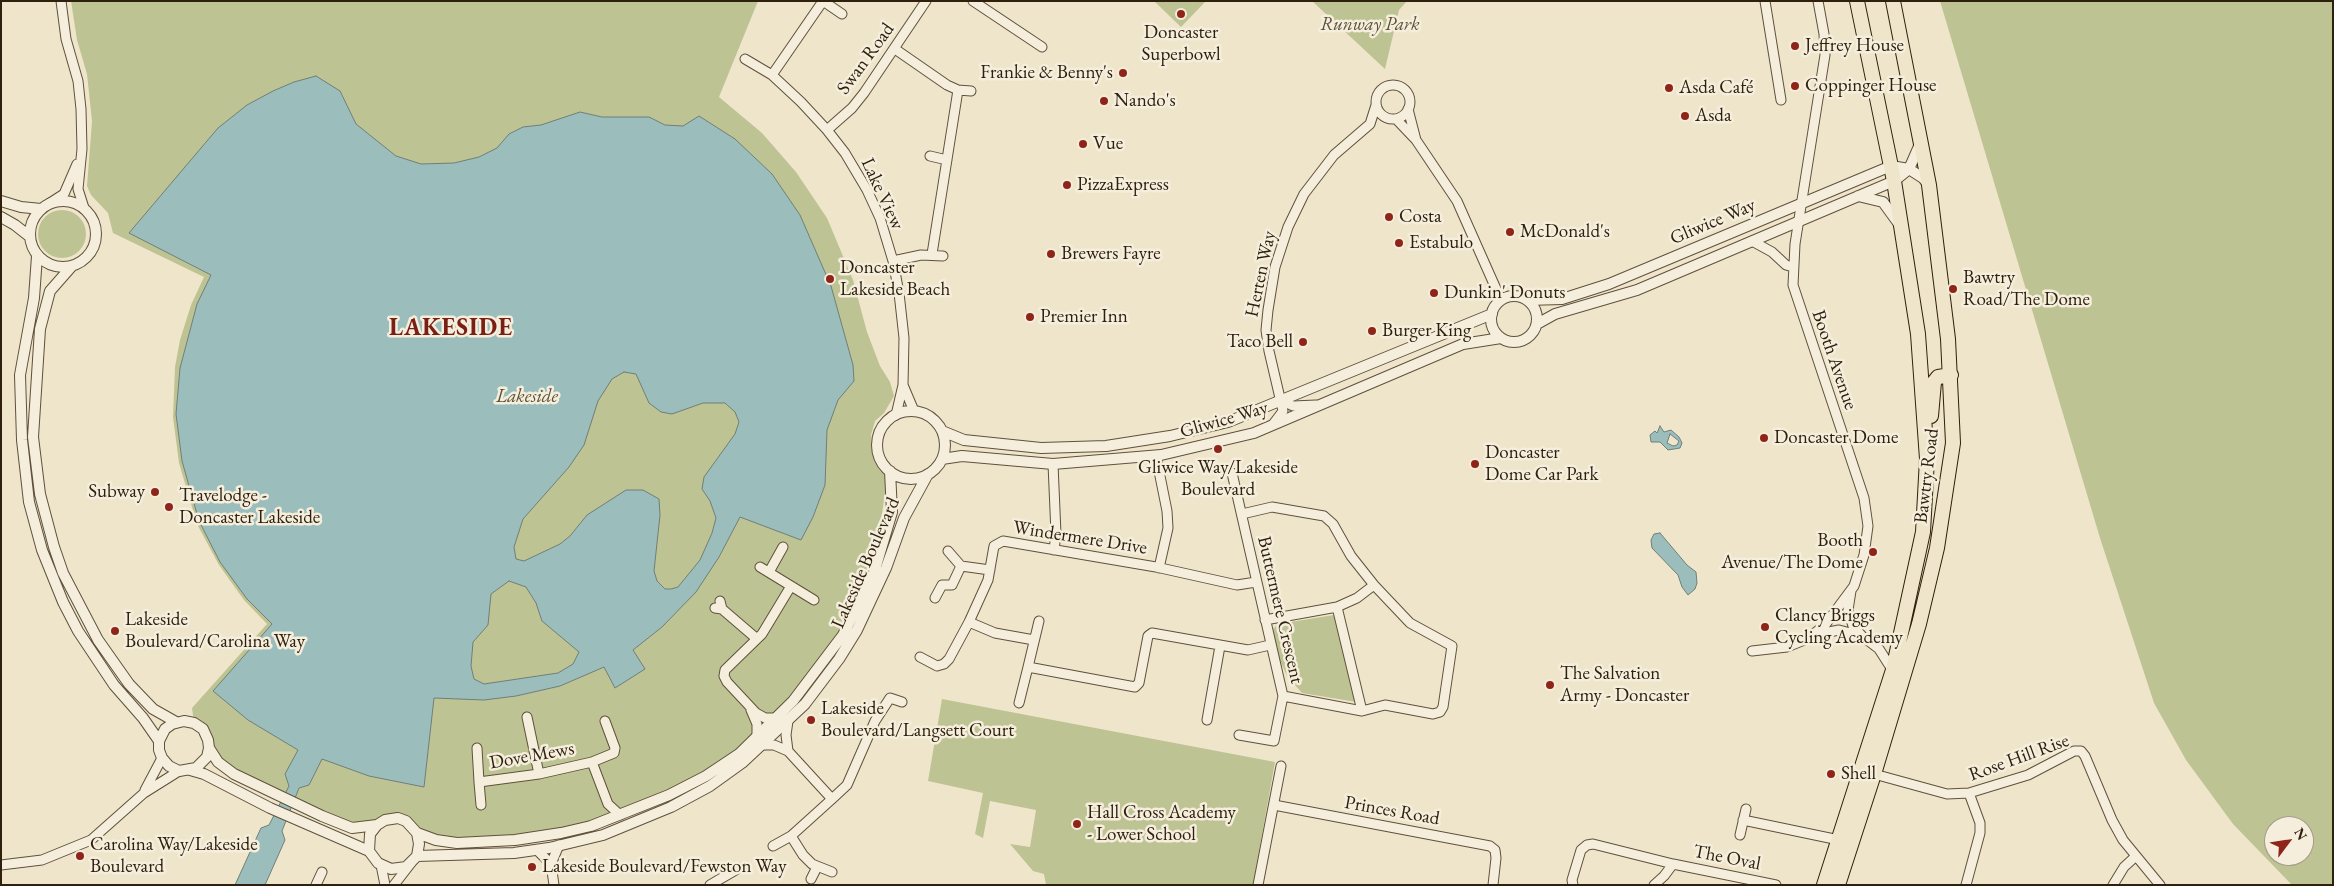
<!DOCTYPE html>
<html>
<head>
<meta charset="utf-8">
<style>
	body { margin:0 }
	#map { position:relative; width:2334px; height:886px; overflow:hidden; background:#efe5ca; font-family:"EB Garamond",serif }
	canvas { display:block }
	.frame { position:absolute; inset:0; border:2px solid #2f200d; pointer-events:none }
	.north { position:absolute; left:2264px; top:816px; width:50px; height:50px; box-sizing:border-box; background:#f5eedd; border:1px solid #a69c8a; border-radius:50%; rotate:59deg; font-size:14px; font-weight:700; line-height:20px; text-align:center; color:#2f200d }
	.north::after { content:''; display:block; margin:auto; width:18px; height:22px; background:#8f2418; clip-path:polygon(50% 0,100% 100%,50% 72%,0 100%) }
</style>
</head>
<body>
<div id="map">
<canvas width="2334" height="886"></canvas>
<div class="frame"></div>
<div class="north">N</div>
</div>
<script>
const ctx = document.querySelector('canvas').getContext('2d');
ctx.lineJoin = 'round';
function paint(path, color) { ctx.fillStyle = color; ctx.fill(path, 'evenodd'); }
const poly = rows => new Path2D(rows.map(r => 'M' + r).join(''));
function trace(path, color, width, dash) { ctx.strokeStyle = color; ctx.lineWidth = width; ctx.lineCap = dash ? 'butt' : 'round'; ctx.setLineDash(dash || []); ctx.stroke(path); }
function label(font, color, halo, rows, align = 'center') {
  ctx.font = font + ' "EB Garamond",serif'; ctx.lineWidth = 5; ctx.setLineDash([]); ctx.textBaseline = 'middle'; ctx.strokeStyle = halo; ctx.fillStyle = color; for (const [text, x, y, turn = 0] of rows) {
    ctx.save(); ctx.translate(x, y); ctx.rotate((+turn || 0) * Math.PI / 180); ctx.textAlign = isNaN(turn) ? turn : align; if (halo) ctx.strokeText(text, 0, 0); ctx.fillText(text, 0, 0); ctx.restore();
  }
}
paint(poly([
	[71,1,758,1,719,97,762,133,796,172,827,218,853,280,867,332,880,366,890,382,894,396,884,413,875,421,871,435,872,452,887,479,873,576,843,635,768,726,706,776,591,826,457,843,417,833,406,821,352,828,234,774,194,723,192,708,267,624,244,600,219,565,197,524,179,463,173,417,175,367,180,340,191,305,204,277,113,233,108,213,91,195,87,186,92,121,87,74,77,40],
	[1154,1,1206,1,1181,27],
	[1312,1,1407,1,1399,10,1385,69],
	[1940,1,2333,1,2333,885,2291,884,2233,824,2186,760,2154,703,2100,538],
	[2274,826,2304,826,2304,856,2274,856],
	'38 234a24 24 0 1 1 48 0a24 24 0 1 1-48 0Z',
	[1334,615,1336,619,1356,702,1302,693,1287,676,1279,658,1273,629,1278,624],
	[942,699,1275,762,1253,885,1046,885,1044,874,1033,871,1010,844,1030,847,1036,810,990,801,983,838,975,834,983,793,928,781]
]), '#bec393');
const water = poly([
	[316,76,340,91,356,124,396,156,421,164,454,163,479,157,497,148,509,134,523,127,541,125,580,112,602,117,649,117,665,125,683,126,699,116,735,139,772,174,800,215,831,286,853,365,854,381,838,400,827,430,825,485,813,517,801,540,740,517,719,557,696,592,662,627,633,650,645,669,615,688,604,667,560,686,516,696,484,700,434,698,424,787,369,776,322,759,309,785,299,788,282,831,285,840,265,885,235,885,261,828,269,825,289,786,285,774,298,750,248,720,213,691,272,624,247,599,220,562,199,521,182,461,176,414,180,368,197,304,211,275,129,233,218,128,247,105,273,91,294,82,316,76],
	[624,372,636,374,649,403,661,412,672,414,703,403,725,403,735,412,739,422,735,434,704,477,702,489,710,501,716,518,712,533,700,560,678,587,671,589,665,589,657,581,654,571,660,515,659,499,643,490,626,490,587,515,570,536,560,544,524,561,516,559,514,547,523,519,569,467,584,445,598,401,612,379,624,372],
	[509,581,526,587,536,603,542,621,579,652,573,664,558,673,484,684,474,679,471,666,473,642,488,625,491,594,509,581],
	[1660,426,1664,432,1671,430,1679,437,1682,443,1680,448,1668,450,1660,442,1651,442,1650,435,1655,431,1657,433,1660,426],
	[1670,434,1679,441,1677,445,1673,446,1667,443,1670,434],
	[1660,533,1687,565,1696,572,1697,583,1695,589,1688,595,1682,587,1678,575,1652,548,1651,540,1654,534,1660,533]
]);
paint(water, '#9bbebd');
trace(water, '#707f77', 1);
const minor = poly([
	[61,1,66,39,78,81,81,109,82,149,78,189,84,208],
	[823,1,842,14],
	[973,1,1042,47],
	[1765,1,1781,100],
	[895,49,947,85,958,90,971,91],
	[745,59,772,75,801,102,827,130,845,153,867,190,880,218,893,261,899,293,904,338,903,385,896,415],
	[772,75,823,1],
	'1376 102a17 17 0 1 1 34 0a17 17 0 1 1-34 0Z',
	[1408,109,1416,140],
	[1396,119,1416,140,1457,201,1501,300],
	[827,130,852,108,864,93,926,1],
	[930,156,947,160],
	[50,203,64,194,77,164],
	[1752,241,1772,252,1786,265,1793,267],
	[932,254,958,90],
	[893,261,921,255,943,256],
	[903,385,914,411],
	[1282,401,1293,406,1316,405],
	[1274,423,1283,411,1269,351,1266,330,1268,310,1275,267,1288,227,1304,194,1334,155,1370,124,1376,105],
	[1156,456,1167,511,1168,528,1159,568],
	[1053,464,1056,534,1054,550],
	[1232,473,1283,696,1274,741,1239,735],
	[1242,514,1272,507,1324,516,1333,524,1351,556,1374,585,1410,623,1452,646,1443,707,1440,712,1433,714,1385,705,1362,711,1283,696],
	[948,551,961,566],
	[760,567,814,600],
	[769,572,783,547],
	[1851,591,1848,610,1853,626,1862,636,1879,649,1893,671],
	[935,598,942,585,952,585,961,566,990,570],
	[1337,607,1362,711],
	[715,608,722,609,720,601],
	[722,609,757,639],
	[1265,620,1337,607,1357,598,1374,585],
	[1039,621,1028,667,1135,687,1139,683,1148,636,1152,633,1248,650,1270,645],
	[969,622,995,633,1034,640],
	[1819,634,1839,630,1862,636],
	[1752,651,1787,647,1807,639,1825,625,1854,586,1864,555,1868,526,1864,498,1793,285,1795,244,1825,55,1824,34,1818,1],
	[920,657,937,666,944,664,949,659,969,622,988,580,994,546,1003,541,1156,567,1237,585,1256,582],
	[1019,703,1028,667],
	[751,710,757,724,757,737],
	[527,717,539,774],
	[775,718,765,718,756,713,727,682,724,676,725,670,762,634,791,586],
	[1207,720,1220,646],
	[762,745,774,745,788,751,786,735,788,721],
	[477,748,479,782,539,774,592,762,614,753,615,748,605,721],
	[592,762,608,804,620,815],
	[1874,774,1947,794,1969,793,2028,775,2074,751,2081,751,2085,756,2112,820,2123,840,2160,885],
	[479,782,481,805],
	[145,790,162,758],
	[832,799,847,785,875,721,890,698,902,702],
	[1274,805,1490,846,1495,850,1496,858,1493,885],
	[1743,820,1839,840],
	[1740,835,1746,809],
	[791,836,803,855,812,864,832,872],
	[773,846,791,836,832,799,788,751],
	[537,850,551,864,559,845],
	[551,864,554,885],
	[1,865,42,860,91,840,144,793,179,771],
	[381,865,385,885],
	[811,879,817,867],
	[316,885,322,872],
	[394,885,411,863],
	[710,885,739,868],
	[1258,885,1281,766],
	[1573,885,1572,880,1581,850,1587,845,1593,844,1673,864,1776,885],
	[1654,885,1664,876,1673,864],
	[1966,885,1980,833,1980,823,1969,793],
	[2113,885,2124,867,2136,856]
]);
const tertiary = poly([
	[1858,196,1883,202,1899,224],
	'30 234a33 33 0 1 1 66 0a33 33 0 1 1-66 0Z',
	[1,201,21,207,41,209],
	[1,217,15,225,29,236],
	[37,256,34,298,20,375,22,440,29,502,42,550,63,602,78,631,114,685,143,718,159,741],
	[72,266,50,291,40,329,33,437,40,494,54,547,63,573,98,640,129,684,153,709,176,722],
	'1491 319a23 23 0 1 1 46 0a23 23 0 1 1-46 0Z',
	[1527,300,1562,299,1609,284,1891,166,1909,169,1923,178,1929,185],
	[1537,324,1555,314,1637,290,1894,181,1909,169,1920,144],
	'877 445a34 34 0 1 1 68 0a34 34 0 1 1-68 0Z',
	[942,431,964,440,1041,448,1106,446,1170,436,1228,422,1492,314],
	[942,459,962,456,1053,464,1161,455,1254,433,1463,344,1501,338],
	[209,748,207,757,196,768,179,771,169,766,162,758,159,750,159,741,165,729,172,724,184,721,194,723,203,729,208,740,209,748,218,762,234,774,322,816,352,828,377,825],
	[190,770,204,774,270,808,369,851,378,863,391,869,406,867,417,856,419,844,417,833,406,821,398,818,385,820,377,825,370,834,369,851],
	[417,833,436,840,457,843,515,840,561,833,591,826,669,795,706,776,739,754,793,701,843,635,873,576,892,512,890,471],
	[417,856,514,853,549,848,603,835,671,807,710,786,742,763,805,704,839,659,857,630,886,568,904,518,928,474]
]);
const trunk = poly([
	[1931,416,1934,382,1938,377,1951,375],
	[1824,885,1893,670,1923,532,1927,459,1918,334,1894,181,1857,1],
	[1838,885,1874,774,1919,624,1937,548,1953,443,1948,339,1929,185,1893,1]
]);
trace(minor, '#5f513c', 11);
trace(tertiary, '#5f513c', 12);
trace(trunk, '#2f200d', 16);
trace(minor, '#f5eedd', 9);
trace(tertiary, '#f5eedd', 10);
trace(trunk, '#efe5ca', 14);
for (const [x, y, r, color] of [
	[1181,14,5,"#8f2418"],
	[1795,46,5,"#8f2418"],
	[1123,73,5,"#8f2418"],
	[1795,86,5,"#8f2418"],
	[1669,88,5,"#8f2418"],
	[1104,101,5,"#8f2418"],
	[1685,116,5,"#8f2418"],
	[1083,144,5,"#8f2418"],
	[1067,185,5,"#8f2418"],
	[1389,217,5,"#8f2418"],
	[1510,232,5,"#8f2418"],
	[1399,243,5,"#8f2418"],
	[1051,254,5,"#8f2418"],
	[830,279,5,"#8f2418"],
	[1953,289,5,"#8f2418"],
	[1434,293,5,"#8f2418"],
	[1030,317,5,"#8f2418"],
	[1372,331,5,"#8f2418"],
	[1303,342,5,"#8f2418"],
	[1764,438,5,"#8f2418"],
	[1218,449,5,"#8f2418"],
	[1475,464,5,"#8f2418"],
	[155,492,5,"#8f2418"],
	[169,507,5,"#8f2418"],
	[1873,552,5,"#8f2418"],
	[1765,627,5,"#8f2418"],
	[115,631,5,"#8f2418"],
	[1550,685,5,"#8f2418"],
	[811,720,5,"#8f2418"],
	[1831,774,5,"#8f2418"],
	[1077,824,5,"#8f2418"],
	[80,856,5,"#8f2418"],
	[532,867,5,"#8f2418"]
]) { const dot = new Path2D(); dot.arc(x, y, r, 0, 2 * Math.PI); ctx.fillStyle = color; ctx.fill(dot); trace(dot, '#f5eedd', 2); }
label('italic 19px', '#5a5135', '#f5eedd', [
	["Runway Park",1370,25],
	["Lakeside",527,397]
]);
label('19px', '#2f200d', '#f5eedd', [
	["Doncaster",1181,33,"center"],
	["Superbowl",1181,55,"center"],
	["Jeffrey House",1805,46],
	["Frankie & Benny's",1113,73,"right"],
	["Coppinger House",1805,86],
	["Asda Café",1679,88],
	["Nando's",1114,101],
	["Asda",1695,116],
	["Vue",1093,144],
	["PizzaExpress",1077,185],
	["Costa",1399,217],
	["McDonald's",1520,232],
	["Estabulo",1409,243],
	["Brewers Fayre",1061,254],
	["Doncaster",840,268],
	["Lakeside Beach",840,290],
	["Bawtry",1963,278],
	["Road/The Dome",1963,300],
	["Dunkin' Donuts",1444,293],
	["Premier Inn",1040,317],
	["Burger King",1382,331],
	["Taco Bell",1293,342,"right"],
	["Doncaster Dome",1774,438],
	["Doncaster",1485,453],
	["Dome Car Park",1485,475],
	["Gliwice Way/Lakeside",1218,468,"center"],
	["Boulevard",1218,490,"center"],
	["Subway",145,492,"right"],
	["Travelodge -",179,496],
	["Doncaster Lakeside",179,518],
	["Booth",1863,541,"right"],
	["Avenue/The Dome",1863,563,"right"],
	["Clancy Briggs",1775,616],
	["Cycling Academy",1775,638],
	["Lakeside",125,620],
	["Boulevard/Carolina Way",125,642],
	["The Salvation",1560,674],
	["Army - Doncaster",1560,696],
	["Lakeside",821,709],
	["Boulevard/Langsett Court",821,731],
	["Shell",1841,774],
	["Hall Cross Academy",1087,813],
	["- Lower School",1087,835],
	["Carolina Way/Lakeside",90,845],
	["Boulevard",90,867],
	["Lakeside Boulevard/Fewston Way",542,867]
], 'left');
label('19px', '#2f200d', '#f5eedd', [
	["Swan Road",866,59,-54],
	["Lake View",882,194,65],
	["Gliwice Way",1713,222,-23],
	["Herten Way",1261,274,-78],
	["Booth Avenue",1834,360,71],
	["Gliwice Way",1224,420,-16],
	["Bawtry Road",1927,476,-83],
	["Windermere Drive",1080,538,9],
	["Lakeside Boulevard",866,563,-66],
	["Buttermere Crescent",1280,610,77],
	["Dove Mews",532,756,-10],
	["Rose Hill Rise",2019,758,-20],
	["Princes Road",1392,811,10],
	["The Oval",1727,858,11]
]);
ctx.letterSpacing = '1px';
label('bold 24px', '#7a1f14', '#f5eedd', [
	["LAKESIDE",451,328]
]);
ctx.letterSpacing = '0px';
</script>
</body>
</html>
